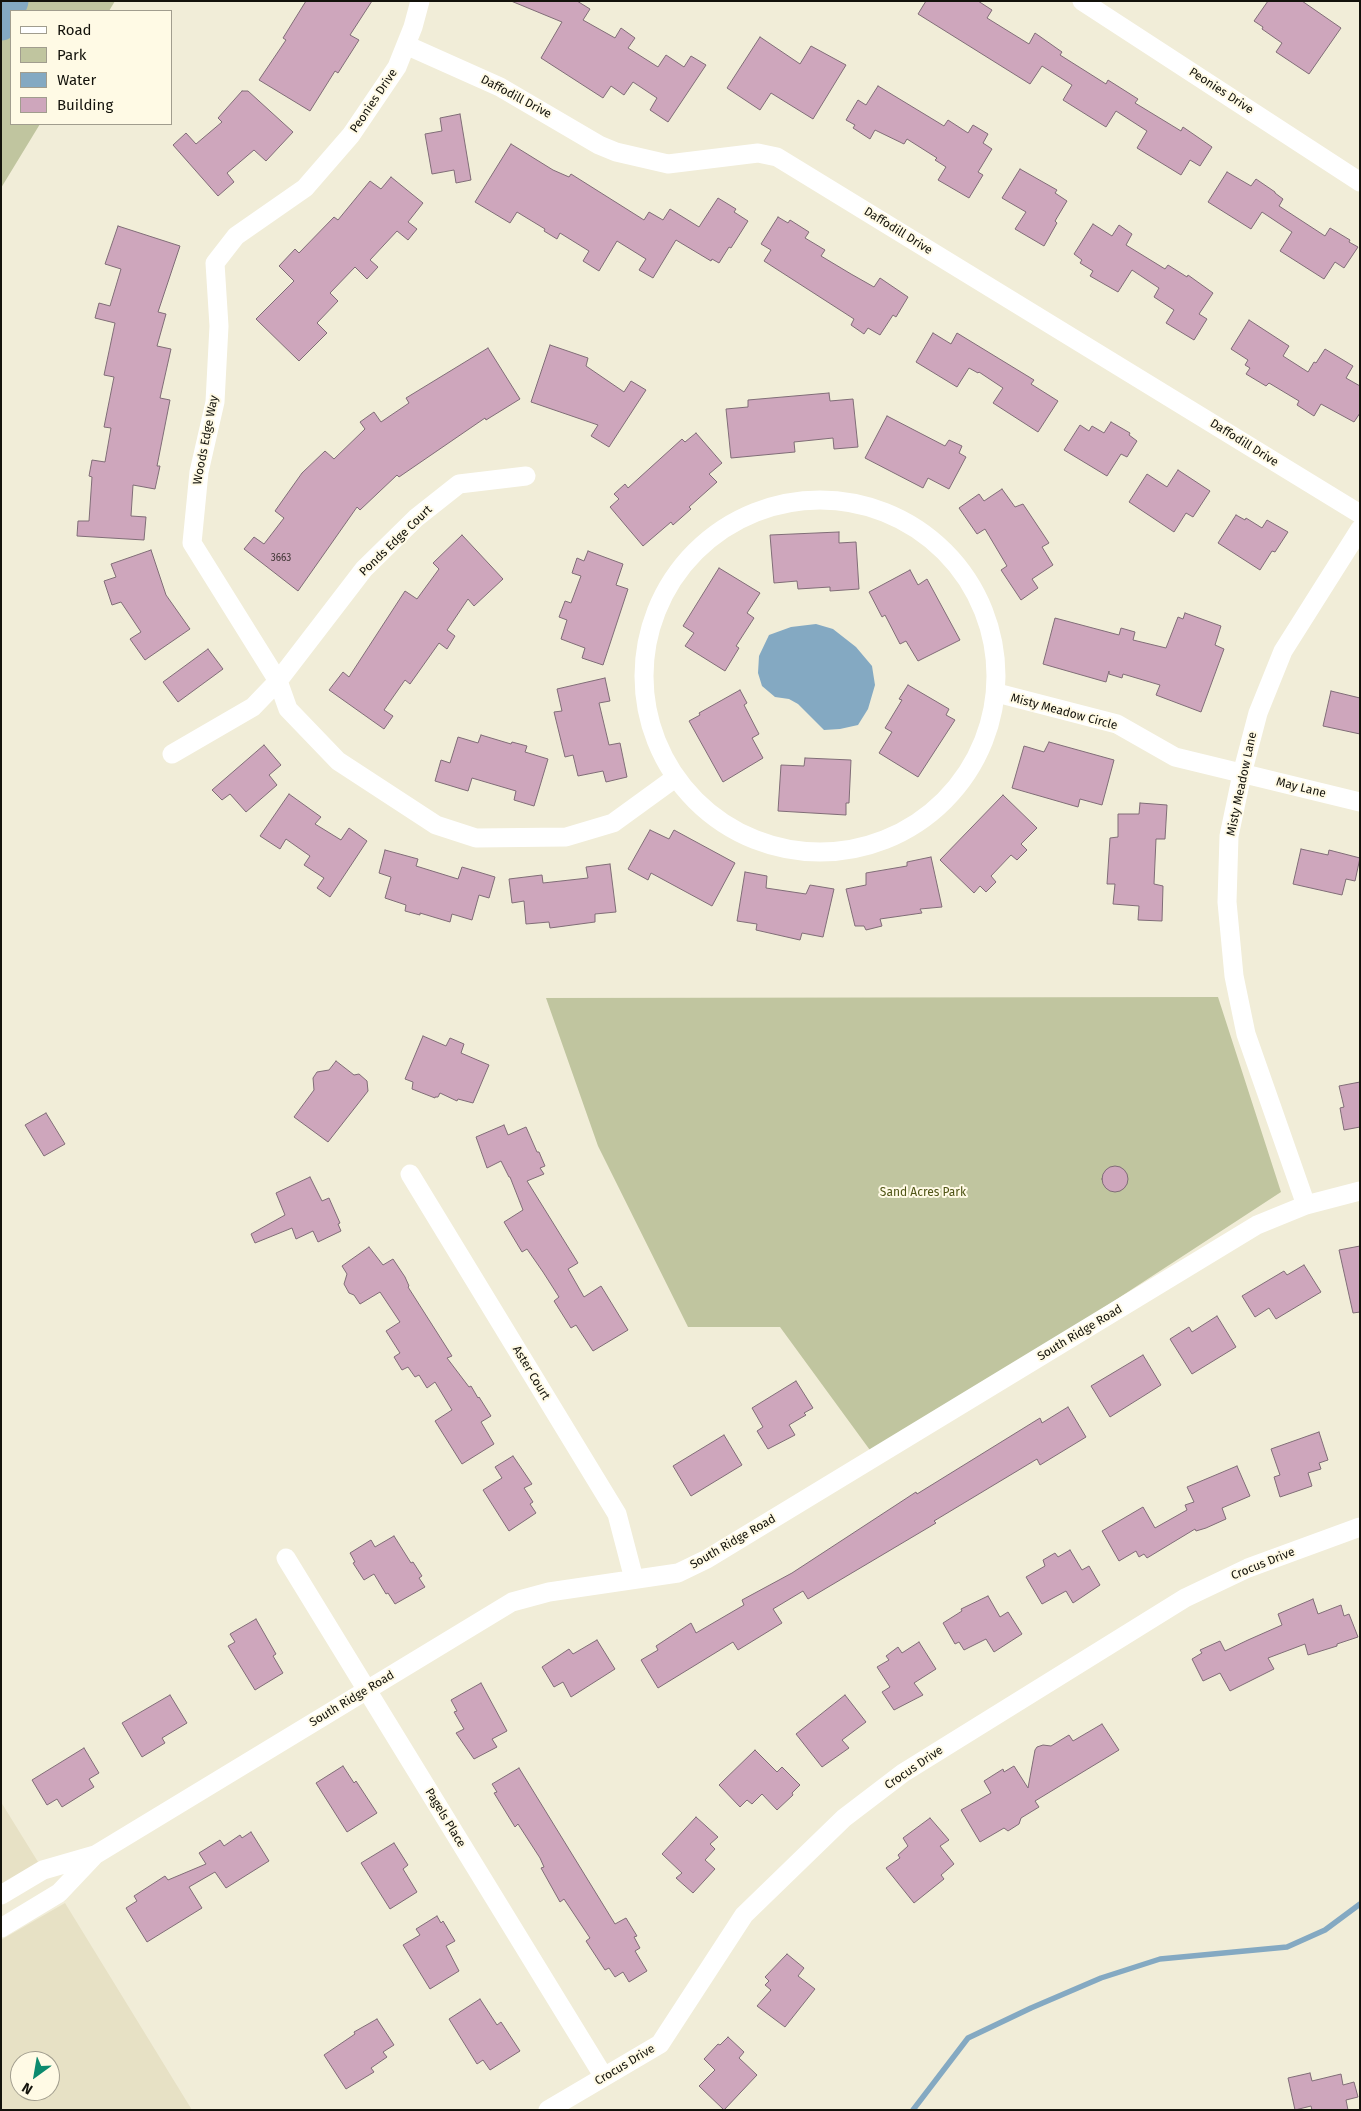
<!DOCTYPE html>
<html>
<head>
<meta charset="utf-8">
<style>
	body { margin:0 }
	#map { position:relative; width:1361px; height:2111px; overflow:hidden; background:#f1edd8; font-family:"Fira Sans",sans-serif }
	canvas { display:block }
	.frame { position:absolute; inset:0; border:2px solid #13120b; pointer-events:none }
	.legend { position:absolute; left:10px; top:10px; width:162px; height:115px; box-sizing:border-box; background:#fffae5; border:1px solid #a19d8e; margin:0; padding:6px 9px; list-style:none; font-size:15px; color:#13120b }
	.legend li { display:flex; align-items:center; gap:10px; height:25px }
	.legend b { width:25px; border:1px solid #a19d8e }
	.north { position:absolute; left:10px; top:2051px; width:50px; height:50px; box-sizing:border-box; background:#fffae5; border:1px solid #a19d8e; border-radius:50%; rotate:212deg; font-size:14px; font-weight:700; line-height:20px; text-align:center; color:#13120b }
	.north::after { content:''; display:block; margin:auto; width:18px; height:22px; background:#0c8a6e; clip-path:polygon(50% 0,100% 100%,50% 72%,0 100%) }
</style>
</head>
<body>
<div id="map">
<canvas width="1361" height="2111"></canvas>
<div class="frame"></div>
<ul class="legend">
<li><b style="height:6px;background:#fff"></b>Road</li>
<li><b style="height:14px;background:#c0c59f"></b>Park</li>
<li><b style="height:14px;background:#84a9c2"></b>Water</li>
<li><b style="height:14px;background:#cea6bc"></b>Building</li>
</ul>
<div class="north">N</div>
</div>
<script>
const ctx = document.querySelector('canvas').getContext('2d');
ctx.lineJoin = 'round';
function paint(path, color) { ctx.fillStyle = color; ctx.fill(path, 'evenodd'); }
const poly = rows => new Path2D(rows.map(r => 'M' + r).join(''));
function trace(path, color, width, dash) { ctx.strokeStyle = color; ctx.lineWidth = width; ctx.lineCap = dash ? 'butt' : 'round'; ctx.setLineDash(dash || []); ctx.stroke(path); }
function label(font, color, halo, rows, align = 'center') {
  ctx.font = font + ' "Fira Sans",sans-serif'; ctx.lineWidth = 4; ctx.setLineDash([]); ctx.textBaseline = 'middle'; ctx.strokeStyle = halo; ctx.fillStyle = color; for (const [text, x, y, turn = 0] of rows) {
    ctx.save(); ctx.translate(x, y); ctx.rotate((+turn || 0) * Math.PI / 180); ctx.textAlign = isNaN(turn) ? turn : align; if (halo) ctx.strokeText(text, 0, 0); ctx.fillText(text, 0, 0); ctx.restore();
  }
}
paint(poly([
	[1,1802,43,1870,1,1895],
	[65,1903,192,2110,1,2110,1,1940],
	[20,2061,50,2061,50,2091,20,2091]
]), '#e7e1c5');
paint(poly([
	[1,1,115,1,109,11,11,11,11,124,40,124,1,188],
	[1218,997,1281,1192,875,1457,780,1327,688,1327,598,1146,546,998]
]), '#c0c59f');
paint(poly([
	[816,624,833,629,856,647,872,666,875,685,868,709,858,725,840,729,824,730,798,704,789,699,775,697,762,686,758,673,759,656,769,635,791,627]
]), '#84a9c2');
trace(poly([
	[913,2110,968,2038,1031,2008,1101,1978,1160,1959,1287,1947,1325,1930,1360,1904]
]), '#84a9c2', 5.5);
trace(poly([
	[1,23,11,1]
]), '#84a9c2', 35);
const building = poly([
	[306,1,372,1,350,35,359,40,338,73,335,71,310,111,259,80,286,40,283,38,306,1],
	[511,1,577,1,590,9,583,20,615,38,621,28,635,38,628,48,658,67,666,55,684,67,691,56,706,65,668,122,650,110,657,98,633,82,624,95,611,86,603,98,541,58,562,22,511,1],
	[926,1,978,1,992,10,987,18,1029,44,1035,33,1062,52,1060,55,1106,84,1108,80,1138,99,1135,103,1181,131,1183,127,1212,147,1200,166,1190,160,1181,175,1137,148,1147,131,1116,111,1106,127,1063,100,1072,85,1042,66,1030,84,918,14,926,1],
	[1268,1,1302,1,1341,28,1309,74,1276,52,1282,43,1262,29,1263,27,1254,21,1268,1],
	[760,37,800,64,811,46,846,65,813,119,771,93,760,110,727,88,760,37],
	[878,86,944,126,948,120,968,133,973,125,988,134,983,143,992,149,978,172,983,175,969,198,938,180,946,167,935,160,937,158,907,139,904,144,875,130,870,139,853,128,855,125,846,120,858,100,866,105,878,86],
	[242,91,248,91,293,132,266,161,254,150,227,173,234,182,218,196,173,145,186,133,196,144,222,122,218,118,242,91],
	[460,114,471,180,456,183,454,170,432,174,425,134,442,131,440,118,460,114],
	[511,144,553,170,569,177,571,174,644,220,649,212,663,220,670,209,699,227,718,198,736,209,734,212,748,221,731,248,729,247,719,263,712,259,711,261,676,240,653,278,639,270,646,259,617,241,599,271,583,261,589,251,560,233,557,239,544,231,545,229,517,212,510,223,475,202,511,144],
	[1020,169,1057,190,1055,193,1067,201,1055,221,1057,223,1044,246,1015,229,1026,212,1002,198,1020,169],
	[1227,172,1251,186,1256,179,1275,192,1275,193,1283,199,1279,206,1325,236,1330,228,1350,240,1349,242,1358,247,1344,268,1335,262,1324,279,1280,251,1292,232,1262,212,1251,229,1208,202,1227,172],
	[391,177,423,203,408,222,417,229,408,240,397,231,370,260,378,267,367,279,355,267,330,293,338,301,317,323,327,333,299,361,256,319,294,281,279,266,295,249,299,253,334,217,338,220,370,181,381,189,391,177],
	[778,217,788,223,790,220,809,232,805,238,825,250,821,256,851,274,874,287,880,278,908,297,896,317,893,315,880,335,868,328,864,334,851,325,854,319,764,261,771,250,761,244,778,217],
	[1093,224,1112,236,1119,225,1132,234,1126,245,1165,269,1168,265,1187,277,1188,275,1213,293,1199,314,1207,319,1194,340,1166,323,1174,310,1154,297,1159,288,1132,270,1118,292,1090,276,1093,271,1080,263,1082,260,1074,254,1093,224],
	[118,226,180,246,158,312,166,314,157,346,171,349,160,398,170,400,157,466,160,466,155,489,133,485,131,516,146,517,144,540,77,536,78,521,89,521,92,477,89,476,92,460,105,462,111,428,104,427,114,377,104,375,115,323,95,318,99,303,110,306,121,269,105,264,118,226],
	[1249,320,1289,346,1283,356,1308,372,1314,362,1316,363,1325,349,1353,366,1346,378,1360,386,1360,413,1354,422,1321,404,1314,416,1297,405,1299,401,1269,383,1266,386,1246,374,1250,368,1245,365,1248,360,1231,349,1249,320],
	[933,333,951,344,957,333,1034,380,1031,384,1058,401,1038,432,993,403,1003,388,979,372,978,373,969,368,957,387,916,362,933,333],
	[550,345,588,358,586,366,624,392,631,381,646,390,609,447,591,436,598,425,531,402,550,345],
	[488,348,520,399,486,420,485,418,399,477,397,475,360,510,357,507,298,591,244,549,254,537,264,544,284,518,275,511,302,473,325,451,334,459,365,429,360,422,374,412,381,422,409,403,406,398,488,348],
	[829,393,830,401,853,399,858,447,834,449,833,438,794,442,795,452,731,458,726,409,748,407,748,400,829,393],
	[887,416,945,446,949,440,962,446,959,453,966,457,949,489,928,478,923,488,865,458,887,416],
	[1111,422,1130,433,1129,435,1137,441,1127,457,1121,454,1107,476,1064,450,1080,425,1089,431,1092,426,1104,433,1111,422],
	[696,433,722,463,709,474,717,482,689,507,691,509,673,525,671,522,643,546,610,507,619,499,614,494,625,484,628,488,682,439,685,442,696,433],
	[1178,470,1210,491,1193,517,1186,513,1174,532,1129,502,1147,474,1167,487,1178,470],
	[1002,489,1015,507,1023,504,1049,543,1042,547,1053,565,1032,579,1038,588,1021,600,1001,570,1007,566,985,529,977,534,959,508,979,494,984,501,1002,489],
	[1236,515,1245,520,1246,518,1262,528,1267,520,1288,532,1275,552,1272,551,1260,570,1218,543,1236,515],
	[839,532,839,543,856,542,859,589,830,591,830,587,798,589,797,581,774,583,770,535,839,532],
	[462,535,503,579,474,606,468,599,447,630,455,636,447,649,439,643,410,684,405,680,384,710,393,716,384,729,329,690,343,672,349,677,405,591,417,599,439,569,433,563,462,535],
	[151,550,166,595,190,629,145,660,130,639,141,632,121,602,112,605,104,581,116,577,111,564,151,550],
	[588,551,623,564,616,585,628,589,603,665,582,658,585,648,561,639,567,620,559,617,565,601,571,603,581,576,572,573,577,558,584,561,588,551],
	[719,568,760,593,747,613,754,618,736,646,739,648,725,671,685,646,694,633,683,626,719,568],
	[910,570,918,585,927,579,960,640,918,661,906,641,900,644,885,615,882,617,869,592,910,570],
	[1185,613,1221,626,1215,645,1224,649,1201,712,1156,695,1160,685,1123,674,1122,678,1109,674,1109,671,1106,682,1043,664,1055,618,1119,635,1121,628,1135,632,1133,640,1166,648,1178,617,1183,619,1185,613],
	[208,649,223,669,178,702,163,682,208,649],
	[605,678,610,701,599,703,609,745,620,743,627,777,606,782,603,771,578,776,573,755,565,757,554,712,562,711,557,689,605,678],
	[908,685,949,709,946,715,955,720,918,777,879,753,892,732,885,728,902,700,899,699,908,685],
	[740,690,747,703,744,705,759,734,752,738,763,758,723,782,689,721,700,715,699,713,740,690],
	[1331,691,1360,698,1360,734,1323,726,1331,691],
	[481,735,511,744,512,742,527,746,525,752,548,759,534,806,514,800,516,791,472,778,468,791,435,781,441,760,450,763,458,737,478,743,481,735],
	[1049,742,1114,760,1102,805,1080,799,1078,807,1012,788,1024,746,1044,752,1049,742],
	[264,745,281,765,269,775,277,785,246,812,230,794,222,800,212,790,264,745],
	[805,758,851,760,849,803,846,803,846,815,778,811,781,765,804,766,805,758],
	[289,794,321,817,315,824,341,840,349,828,367,841,330,897,317,888,324,878,304,865,310,856,286,839,280,849,260,836,289,794],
	[1003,795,1037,828,1021,844,1027,850,1017,860,1011,855,991,876,996,882,986,892,980,886,974,893,940,860,1003,795],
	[1140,803,1167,805,1165,839,1156,839,1154,884,1163,886,1162,921,1138,920,1139,906,1113,904,1115,884,1107,884,1110,838,1118,837,1118,814,1139,814,1140,803],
	[650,830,669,839,674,830,735,863,712,906,651,873,648,880,628,869,650,830],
	[1301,849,1328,855,1329,850,1360,858,1355,881,1346,879,1342,895,1293,884,1301,849],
	[385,850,418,859,416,866,458,879,462,867,495,877,489,898,479,895,472,920,452,914,450,922,420,913,420,915,405,911,406,905,385,898,391,877,379,873,385,850],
	[931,857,942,907,920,909,922,913,880,919,882,926,866,930,864,926,855,926,846,889,866,885,866,873,907,866,907,862,931,857],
	[610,864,616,912,595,914,595,922,550,928,549,922,526,924,524,901,512,903,509,879,542,875,543,883,588,878,586,867,610,864],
	[745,872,767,876,766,888,806,894,810,885,834,889,823,937,802,933,800,940,756,930,757,924,737,921,745,872],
	[423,1036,446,1046,450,1038,464,1044,461,1053,489,1065,473,1103,458,1099,457,1101,440,1093,438,1097,435,1097,435,1098,412,1089,413,1082,405,1079,423,1036],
	[336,1061,354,1075,359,1074,367,1081,368,1091,328,1142,294,1117,314,1090,313,1078,317,1072,329,1070,336,1061],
	[1360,1082,1360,1127,1344,1130,1340,1108,1344,1107,1339,1086,1360,1082],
	[46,1113,65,1144,44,1156,25,1125,46,1113],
	[504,1125,508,1135,526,1127,537,1152,539,1152,545,1166,540,1168,544,1174,527,1181,578,1263,568,1269,584,1297,601,1286,628,1330,593,1351,576,1325,571,1328,554,1301,559,1297,543,1272,527,1249,522,1252,504,1222,523,1210,510,1177,509,1177,501,1161,487,1168,476,1137,504,1125],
	'1102 1179a13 13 0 1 1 26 0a13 13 0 1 1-26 0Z',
	[310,1177,322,1201,329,1198,340,1223,338,1224,341,1231,318,1242,313,1231,296,1239,292,1228,255,1243,251,1234,285,1215,276,1193,310,1177],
	[1360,1246,1360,1312,1353,1313,1339,1250,1360,1246],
	[369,1247,383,1265,393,1259,405,1277,409,1286,408,1287,452,1356,447,1358,469,1387,471,1386,478,1398,479,1397,491,1416,481,1422,494,1444,462,1464,435,1421,452,1410,435,1382,427,1388,419,1375,415,1377,408,1367,402,1370,394,1357,400,1353,386,1331,400,1322,380,1292,360,1304,354,1295,349,1293,344,1284,347,1274,342,1266,369,1247],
	[1304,1265,1321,1292,1276,1319,1269,1308,1255,1317,1242,1296,1284,1271,1287,1275,1304,1265],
	[1217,1316,1236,1347,1192,1374,1170,1339,1189,1327,1192,1332,1217,1316],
	[1143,1355,1161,1385,1110,1417,1091,1386,1143,1355],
	[796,1381,813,1408,804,1413,806,1415,789,1425,795,1435,768,1449,757,1431,763,1427,752,1408,796,1381],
	[1068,1407,1086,1437,1040,1465,1037,1459,934,1521,936,1523,808,1599,803,1591,773,1609,782,1623,738,1650,733,1642,658,1688,641,1660,658,1650,656,1646,691,1623,696,1633,744,1605,742,1600,792,1573,916,1492,917,1494,1040,1418,1042,1423,1068,1407],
	[1319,1432,1328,1460,1319,1463,1321,1469,1308,1473,1312,1486,1280,1497,1274,1477,1280,1475,1271,1449,1319,1432],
	[724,1435,742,1465,691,1496,673,1466,724,1435],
	[513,1456,532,1484,524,1488,533,1502,530,1504,536,1513,509,1531,483,1490,502,1478,495,1467,513,1456],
	[1237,1466,1250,1496,1222,1508,1226,1519,1206,1528,1196,1531,1195,1529,1147,1558,1144,1554,1139,1557,1136,1551,1119,1561,1102,1531,1143,1507,1155,1528,1187,1510,1185,1505,1194,1502,1187,1487,1237,1466],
	[394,1536,411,1563,413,1562,422,1576,419,1578,425,1587,395,1604,388,1593,386,1594,374,1574,364,1580,353,1563,355,1562,350,1553,371,1540,375,1547,394,1536],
	[1070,1550,1082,1570,1089,1566,1100,1585,1073,1603,1066,1591,1042,1604,1026,1577,1045,1566,1043,1560,1055,1553,1058,1557,1070,1550],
	[988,1596,1000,1617,1008,1612,1022,1634,994,1652,986,1639,964,1650,959,1642,955,1644,943,1623,962,1611,961,1609,988,1596],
	[1313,1599,1318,1614,1341,1605,1344,1616,1349,1614,1358,1637,1337,1644,1337,1646,1308,1655,1305,1644,1268,1658,1274,1669,1230,1691,1220,1673,1203,1681,1192,1659,1202,1653,1200,1650,1220,1641,1225,1651,1248,1640,1282,1625,1278,1614,1313,1599],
	[256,1619,276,1654,273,1656,283,1673,255,1690,228,1646,235,1642,230,1634,256,1619],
	[597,1640,615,1669,571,1697,563,1682,554,1687,542,1667,569,1649,573,1654,597,1640],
	[919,1642,936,1669,914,1683,923,1695,894,1710,882,1692,890,1687,877,1667,889,1660,886,1656,898,1647,902,1653,919,1642],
	[481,1683,507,1731,492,1739,497,1747,474,1759,456,1733,464,1729,454,1712,457,1711,451,1700,481,1683],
	[170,1695,187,1723,162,1738,165,1743,142,1757,122,1723,170,1695],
	[845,1695,866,1722,842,1740,849,1748,822,1767,796,1734,845,1695],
	[1102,1724,1119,1750,1035,1801,1039,1807,1021,1818,1019,1824,1008,1831,1004,1828,980,1842,961,1810,991,1793,984,1781,1003,1769,1004,1772,1014,1766,1028,1788,1035,1750,1037,1747,1043,1745,1051,1746,1069,1735,1073,1741,1102,1724],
	[84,1748,99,1773,89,1779,94,1787,62,1807,57,1799,47,1805,32,1780,84,1748],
	[755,1750,777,1772,782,1767,800,1785,792,1793,793,1795,777,1810,762,1794,752,1804,747,1800,740,1807,719,1785,755,1750],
	[343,1766,354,1783,356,1781,377,1813,347,1832,316,1783,343,1766],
	[519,1768,615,1924,626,1918,637,1936,634,1937,640,1948,635,1951,647,1971,629,1982,623,1972,615,1977,609,1968,605,1970,586,1941,590,1938,564,1899,560,1902,541,1868,544,1867,540,1858,518,1824,515,1827,494,1793,497,1792,492,1784,519,1768],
	[696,1817,718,1837,710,1844,715,1849,705,1860,715,1869,693,1893,676,1878,682,1873,662,1854,696,1817],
	[930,1818,949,1840,940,1846,954,1864,941,1875,944,1879,914,1903,886,1868,900,1858,898,1855,908,1846,903,1838,930,1818],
	[251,1832,269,1861,226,1888,215,1872,189,1887,202,1908,147,1942,126,1908,137,1901,134,1896,165,1876,168,1880,206,1864,199,1853,220,1840,224,1846,240,1835,242,1838,251,1832],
	[394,1843,408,1865,403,1869,417,1892,390,1909,361,1863,394,1843],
	[437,1916,441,1923,443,1921,455,1941,446,1946,459,1971,430,1989,403,1945,420,1935,416,1929,437,1916],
	[787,1954,804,1968,798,1976,815,1989,785,2027,757,2006,771,1990,765,1985,769,1981,765,1977,787,1954],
	[480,1999,497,2025,501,2022,520,2051,490,2070,483,2060,477,2064,449,2019,480,1999],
	[377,2019,394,2045,383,2052,387,2057,371,2068,374,2072,346,2089,324,2055,355,2034,354,2032,377,2019],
	[728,2037,744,2052,739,2058,757,2075,724,2110,699,2086,715,2070,704,2059,718,2044,720,2045,728,2037],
	[1310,2073,1312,2081,1341,2074,1343,2085,1354,2082,1358,2097,1346,2100,1348,2110,1312,2110,1311,2106,1295,2110,1288,2078,1310,2073]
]);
paint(building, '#cea6bc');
trace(building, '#806d77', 1);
trace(poly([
	[420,1,413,27,397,67,351,135,305,188,236,236,215,263,219,326,215,402,199,472,192,543,278,681,288,709,338,761,436,825,476,838,566,837,613,823,675,778],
	[1082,1,1360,182],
	[406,45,500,87,599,145,616,152,668,164,758,153,777,157,1360,514],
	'644 676a176 176 0 1 1 352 0a176 176 0 1 1-352 0Z',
	[997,693,1117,724,1175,757,1360,802],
	[172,754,253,707,278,681,364,569,416,518,459,484,526,476],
	[410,1174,617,1514,634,1579],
	[1306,1205,1246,1034,1234,976,1227,902,1229,836,1242,774,1258,713,1283,651,1360,529],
	[286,1558,604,2077],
	[1,1895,43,1870,95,1855,512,1602,549,1592,678,1573,707,1559,1257,1225,1306,1205,1360,1191],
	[1,1928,59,1893,94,1856],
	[548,2110,660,2044,744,1915,844,1818,903,1773,1185,1598,1248,1568,1360,1527]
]), '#fff', 19);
label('10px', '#423737', null, [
	["3663",281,558]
]);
label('12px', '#13120b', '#fffae5', [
	["Peonies Drive",1221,91,33],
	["Daffodill Drive",516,97,28],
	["Peonies Drive",374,101,-56],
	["Daffodill Drive",898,231,32],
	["Woods Edge Way",206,440,-79],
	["Daffodill Drive",1244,443,32],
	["Ponds Edge Court",396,541,-44],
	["Misty Meadow Circle",1064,712,15],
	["Misty Meadow Lane",1242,784,-78],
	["May Lane",1301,788,14],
	["South Ridge Road",1080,1333,-31],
	["Aster Court",531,1373,59],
	["South Ridge Road",733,1542,-30],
	["Crocus Drive",1263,1564,-22],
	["South Ridge Road",352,1699,-31],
	["Crocus Drive",914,1768,-34],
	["Pagels Place",445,1818,59],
	["Crocus Drive",625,2065,-31]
]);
label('12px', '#4f5415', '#fffae5', [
	["Sand Acres Park",923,1193]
]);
</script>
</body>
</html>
